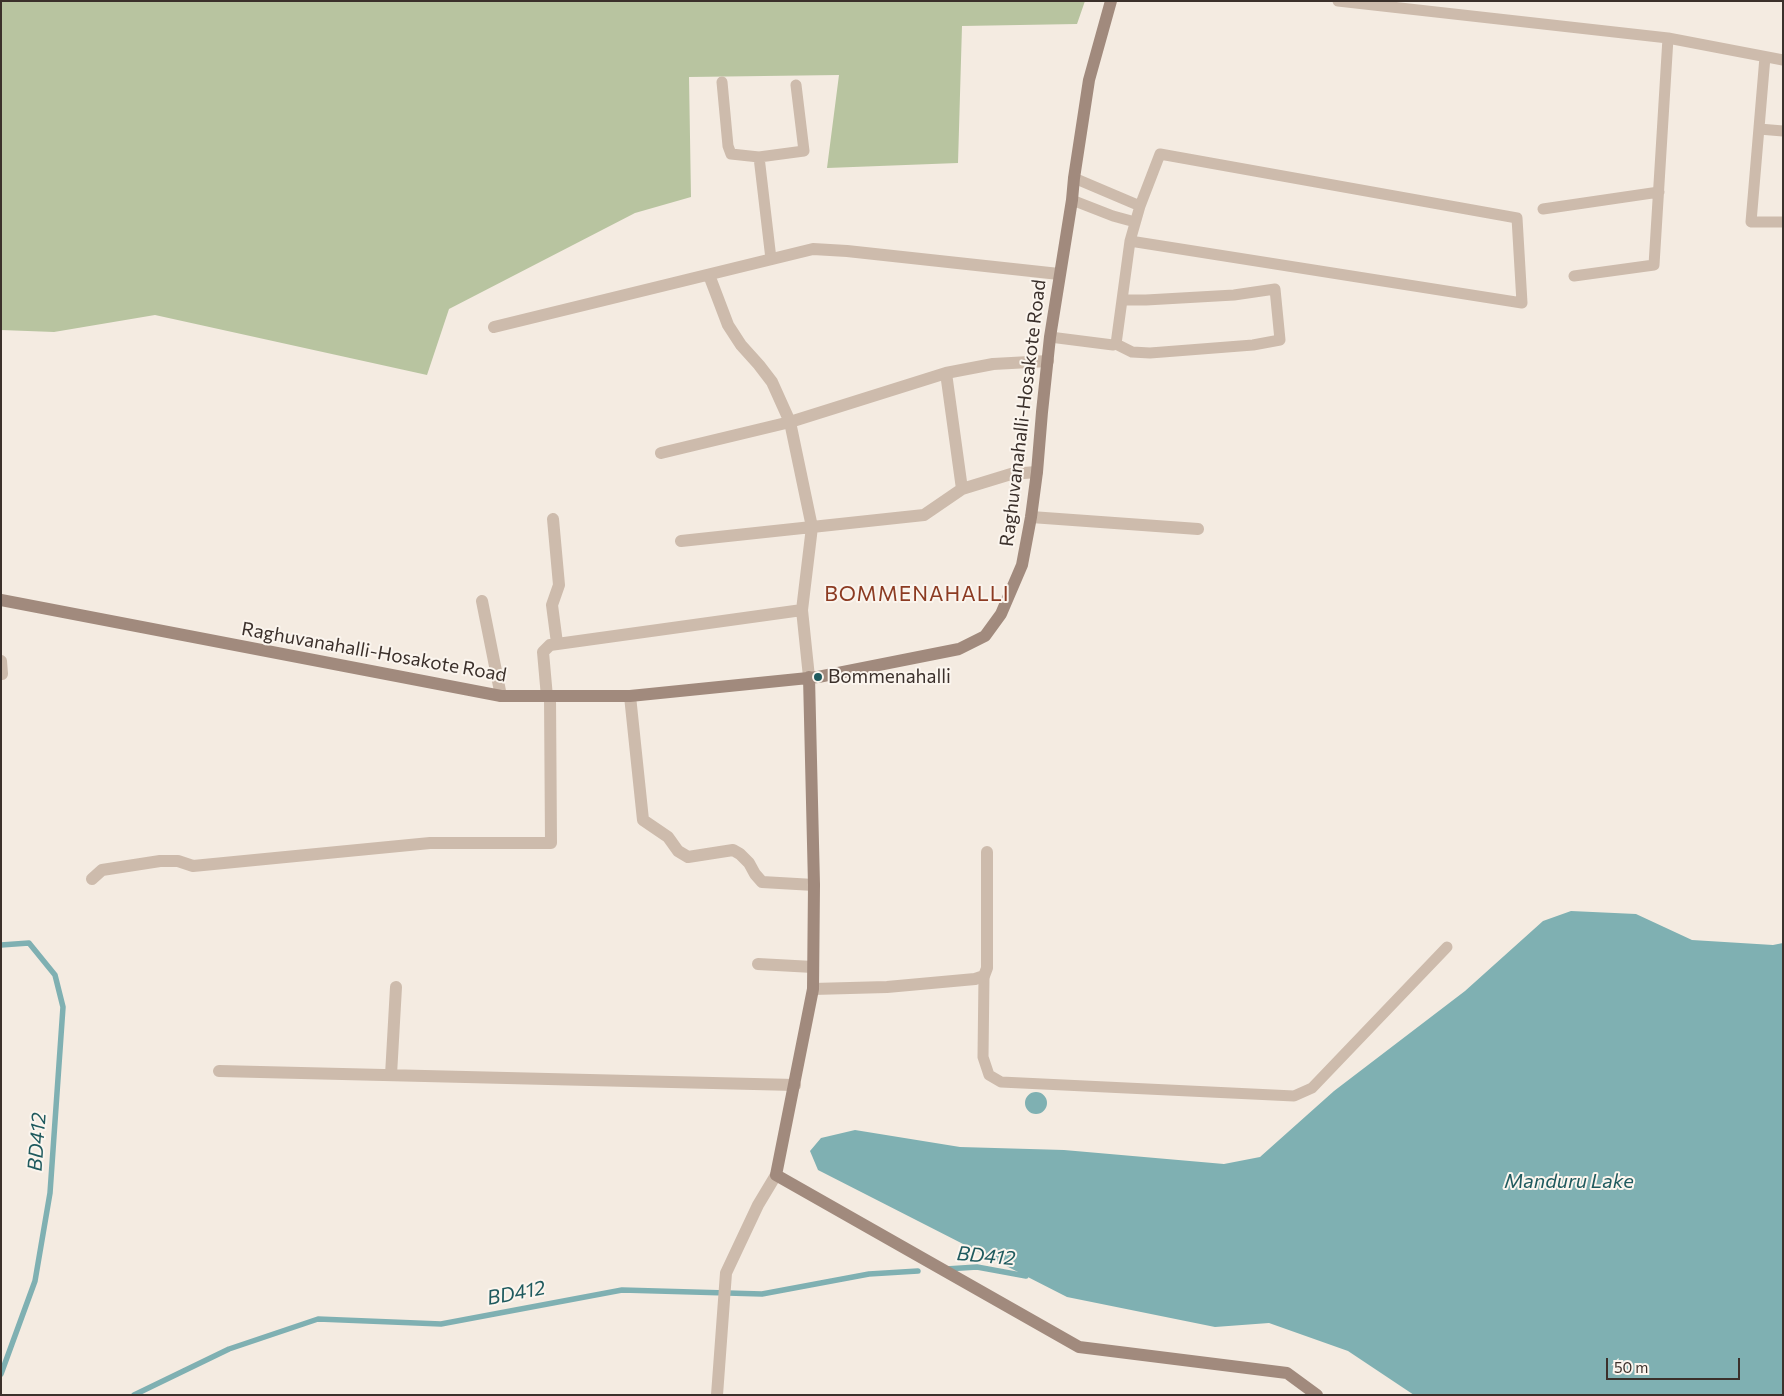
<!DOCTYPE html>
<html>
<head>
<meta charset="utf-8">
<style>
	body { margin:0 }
	#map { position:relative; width:1784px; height:1396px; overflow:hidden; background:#f4ebe1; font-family:Commissioner,sans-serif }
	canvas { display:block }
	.frame { position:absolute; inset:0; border:2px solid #3b302b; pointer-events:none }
	.scale { position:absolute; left:1606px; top:1358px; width:134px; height:22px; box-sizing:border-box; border:2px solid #3b302b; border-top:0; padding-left:6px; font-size:15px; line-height:18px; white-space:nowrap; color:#3b302b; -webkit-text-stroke:4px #fbf5ee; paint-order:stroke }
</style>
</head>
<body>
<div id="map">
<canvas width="1784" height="1396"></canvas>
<div class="frame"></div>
<div class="scale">50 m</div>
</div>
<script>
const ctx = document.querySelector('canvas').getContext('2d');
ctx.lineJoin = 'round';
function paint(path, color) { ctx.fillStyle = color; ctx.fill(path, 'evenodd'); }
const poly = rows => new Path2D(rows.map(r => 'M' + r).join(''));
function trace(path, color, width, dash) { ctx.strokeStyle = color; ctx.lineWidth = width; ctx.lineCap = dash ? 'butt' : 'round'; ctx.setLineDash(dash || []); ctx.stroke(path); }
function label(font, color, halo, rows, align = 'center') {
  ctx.font = font + ' Commissioner,sans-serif'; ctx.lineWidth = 4; ctx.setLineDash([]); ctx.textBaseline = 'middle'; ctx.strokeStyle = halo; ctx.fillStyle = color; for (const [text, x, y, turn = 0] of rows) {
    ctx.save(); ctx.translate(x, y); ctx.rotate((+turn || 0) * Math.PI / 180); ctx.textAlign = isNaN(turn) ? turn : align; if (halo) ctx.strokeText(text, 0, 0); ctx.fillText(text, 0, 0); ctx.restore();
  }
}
paint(poly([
	[1,1,1085,1,1077,24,962,26,958,163,827,168,839,75,689,77,691,197,635,213,449,309,427,375,155,315,54,332,1,330]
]), '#b8c4a0');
paint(poly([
	[1571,911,1636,914,1692,940,1773,945,1783,943,1783,1395,1414,1395,1348,1351,1269,1323,1215,1327,1067,1297,818,1170,810,1151,821,1138,855,1130,960,1147,1064,1150,1224,1164,1260,1157,1334,1091,1465,991,1543,921],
	'1025 1103a11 11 0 1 1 22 0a11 11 0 1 1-22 0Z'
]), '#7fb0b2');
trace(poly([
	[1,945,29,943,55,975,63,1007,50,1193,35,1281,1,1374],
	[946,1269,977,1267,1026,1276],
	[134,1395,229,1349,318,1319,441,1324,622,1290,762,1294,869,1274,918,1271]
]), '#7fb0b2', 5.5);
trace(poly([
	[1338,1,1668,38,1783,60],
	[1765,57,1751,222,1783,222],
	[722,82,728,146,731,154,759,157,804,151,796,85],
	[1759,129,1783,131],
	[759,157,771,259],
	[1074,178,1140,206,1160,154,1517,218,1522,303,1130,241],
	[1072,200,1113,216,1135,222],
	[1543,209,1659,192],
	[1574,276,1654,265,1668,38],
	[1050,337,1113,345,1116,344,1130,241,1140,206],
	[1116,344,1132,352,1150,353,1253,345,1280,340,1275,289,1234,295,1146,300,1122,300],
	[984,976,983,1057,989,1075,1001,1082,1294,1096,1312,1088,1447,947]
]), '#cdbbac', 11);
trace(poly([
	[709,275,728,325,741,345,759,365,772,382,790,422,812,527,802,610,809,677],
	[494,327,813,249,847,251,1059,274],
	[946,373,962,489],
	[661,453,790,422,946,373,993,364,1048,361],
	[1031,517,1198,529],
	[553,519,559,585,552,605,557,643],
	[681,541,924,515,962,489,1011,474,1037,472],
	[482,601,501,696],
	[1,661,2,674],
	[630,696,643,820,668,837,678,851,688,857,733,850,740,854,749,863,755,874,762,882,814,885],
	[547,697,543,652,550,645,802,610],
	[92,879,102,870,160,861,178,861,193,866,430,843,551,843,550,697],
	[758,964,813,967],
	[813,989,887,987,975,979,984,976,987,968,987,852],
	[219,1071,795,1085],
	[391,1075,396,987],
	[717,1395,726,1273,758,1205,776,1175]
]), '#cdbbac', 12);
trace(poly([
	[1,600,501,696,630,696,818,677,959,649,985,636,1001,614,1022,565,1031,517,1037,472,1042,412,1050,337,1072,200,1074,178,1089,80,1111,1],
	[809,677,814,885,813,989,776,1175,1079,1347,1287,1373,1317,1395]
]), '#a18a7d', 12);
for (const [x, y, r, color] of [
	[818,677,5,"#1f5a5e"]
]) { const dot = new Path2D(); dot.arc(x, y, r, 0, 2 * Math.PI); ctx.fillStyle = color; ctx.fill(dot); trace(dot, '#fbf5ee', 2); }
label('19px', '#3b302b', '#fbf5ee', [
	["Raghuvanahalli-Hosakote Road",1023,413,-83],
	["Raghuvanahalli-Hosakote Road",374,652,10]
]);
label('19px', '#3b302b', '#fbf5ee', [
	["Bommenahalli",828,677]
], 'left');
label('italic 20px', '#1f5a5e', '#fbf5ee', [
	["BD412",37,1142,-86],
	["Manduru Lake",1569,1181],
	["BD412",986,1256,5],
	["BD412",516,1293,-11]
]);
ctx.letterSpacing = '1px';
label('21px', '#8c3b22', '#fbf5ee', [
	["BOMMENAHALLI",917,594]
]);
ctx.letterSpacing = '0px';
</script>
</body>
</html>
